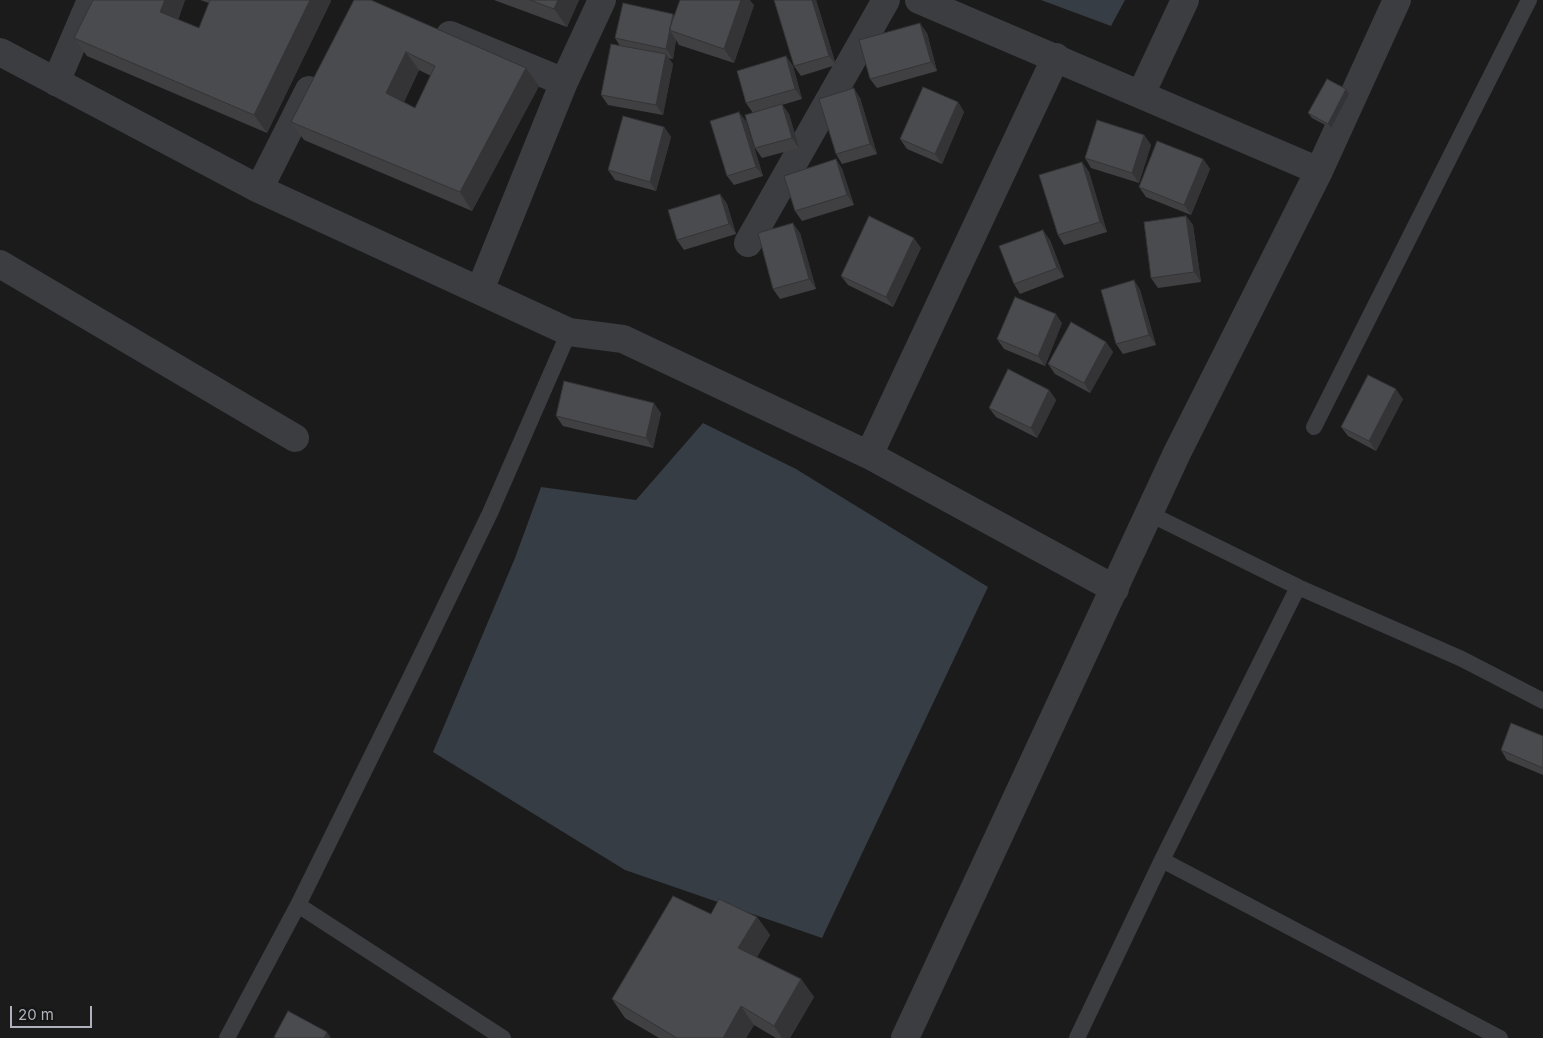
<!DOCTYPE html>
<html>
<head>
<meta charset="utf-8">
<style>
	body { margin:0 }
	#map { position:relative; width:1543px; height:1038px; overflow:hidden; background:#1b1b1c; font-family:Inter,sans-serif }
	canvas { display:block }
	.scale { position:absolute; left:10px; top:1006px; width:82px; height:22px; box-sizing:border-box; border:2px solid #afb2ba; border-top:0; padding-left:6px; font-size:15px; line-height:18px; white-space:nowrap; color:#afb2ba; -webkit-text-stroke:4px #161617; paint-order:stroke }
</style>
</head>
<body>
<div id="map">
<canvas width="1543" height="1038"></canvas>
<div class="scale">20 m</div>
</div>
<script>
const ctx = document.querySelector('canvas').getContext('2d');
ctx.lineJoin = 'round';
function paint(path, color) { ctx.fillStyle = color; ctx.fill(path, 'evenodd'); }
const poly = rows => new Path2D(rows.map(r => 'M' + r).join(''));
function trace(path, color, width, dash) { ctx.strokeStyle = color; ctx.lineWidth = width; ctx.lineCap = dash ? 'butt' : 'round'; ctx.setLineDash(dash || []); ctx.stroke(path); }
paint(poly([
	[1041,0,1125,0,1111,26],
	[703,423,796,469,988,587,822,938,625,870,433,752,515,558,541,487,636,500]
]), '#363d44');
trace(poly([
	[1314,427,1529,0],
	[1150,514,1298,587,1462,659,1543,701],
	[1162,860,1500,1038],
	[298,905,503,1038],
	[227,1038,298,905,412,674,490,513,569,332],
	[1077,1038,1162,860,1298,587]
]), '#3c3d41', 16);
trace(poly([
	[919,0,1319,171],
	[450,35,564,82],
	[0,52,259,189,569,332,623,339,869,455,1115,589],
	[56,82,91,0],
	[1141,94,1185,0],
	[259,189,309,90],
	[748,243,886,0],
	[0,264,295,438],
	[480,290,564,82,602,0],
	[869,455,1056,57],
	[905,1038,1177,453,1319,171,1397,0]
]), '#3c3d41', 28);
paint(poly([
	[93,0,185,0,178,20,199,28,209,3,200,0,330,0,331,1,267,133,87,56,74,38],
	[354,0,539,86,472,211,304,140,291,122],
	[419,70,431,76,415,108,404,102],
	[494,0,579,0,567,27],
	[816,0,836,65,801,76,794,66],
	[754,5,734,63,679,45,676,40,673,59,668,58,673,64,663,115,608,105,601,95,620,46,615,38,673,14,674,16],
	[927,33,937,71,877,88,870,79],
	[786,56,793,66,802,99,782,105,789,114,799,148,762,158,755,148,753,113,746,103],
	[1346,89,1349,94,1331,128,1312,118,1308,113],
	[860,98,877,154,842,164,836,154],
	[958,102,964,112,942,164,907,149,900,139],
	[746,121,763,176,734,185,727,176],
	[664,127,671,137,656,191,615,180,608,170],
	[1144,135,1151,145,1139,183,1091,168,1085,158],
	[836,159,842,169,854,205,802,221,795,211],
	[1203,159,1210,169,1191,215,1146,197,1139,187],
	[1082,162,1089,172,1107,232,1064,245,1058,235],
	[720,194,727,204,736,234,684,250,677,240],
	[1186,216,1193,225,1201,282,1158,288,1151,278],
	[800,233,816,289,780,299,773,289],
	[1050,240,1064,277,1020,294,1014,284],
	[921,248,893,307,848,285,841,276],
	[1134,280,1140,290,1156,345,1123,354,1116,344],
	[1062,323,1045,366,1004,349,997,339],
	[1106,342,1113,352,1090,393,1055,374,1048,364],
	[1049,390,1056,400,1037,438,996,417,989,408],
	[1403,399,1376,451,1348,436,1341,427],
	[661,413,653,448,563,426,556,416],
	[1543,736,1543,775,1507,760,1501,750],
	[711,914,757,917,770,935,757,957,801,979,814,997,790,1038,776,1038,754,1025,746,1038,659,1038,625,1018,612,999]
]), '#404043');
paint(poly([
	[165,0,185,0,173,31,160,12],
	[310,0,330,0,331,1,267,133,254,115],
	[558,0,579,0,567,27,554,9],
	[741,0,750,0,754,5,734,63,724,49],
	[812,0,816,0,836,65,829,56],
	[920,23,927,33,937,71,931,62],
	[670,31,676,40,673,59,666,49],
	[406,52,419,70,399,112,386,93],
	[666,54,673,64,663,115,656,105],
	[786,56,793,66,802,99,795,89],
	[526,68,539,86,472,211,460,192],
	[854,88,860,98,877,154,870,144],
	[1346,89,1349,94,1331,128,1328,124],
	[958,102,964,112,942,164,935,154],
	[782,104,789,114,799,148,792,138],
	[739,112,746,121,763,176,756,167],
	[664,127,671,137,656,191,650,182],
	[1144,135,1151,145,1139,183,1132,173],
	[836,159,842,169,854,205,847,195],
	[1203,159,1210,169,1191,215,1184,205],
	[1082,162,1089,172,1107,232,1100,222],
	[720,194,727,204,736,234,729,224],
	[1186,216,1193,225,1201,282,1194,272],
	[793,223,800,233,816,289,809,279],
	[1043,230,1050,240,1064,277,1057,268],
	[914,238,921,248,893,307,886,297],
	[1134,280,1140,290,1156,345,1149,335],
	[1056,314,1062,323,1045,366,1038,356],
	[1106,342,1113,352,1090,393,1084,383],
	[1396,389,1403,399,1376,451,1369,441],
	[1049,390,1056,400,1037,438,1031,428],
	[654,403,661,413,653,448,646,438],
	[757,917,770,935,751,966,738,948],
	[801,979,814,997,790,1038,782,1038,774,1026],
	[741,1006,754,1025,746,1038,723,1038],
	[327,1032,331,1038,324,1038]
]), '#343437');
const building = poly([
	[93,0,165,0,160,12,199,28,210,0,310,0,254,115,74,38,93,0],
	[354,0,371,0,526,68,460,192,291,122,354,0],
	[406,52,435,66,415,108,386,93,406,52],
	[530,0,558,0,554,9,530,0],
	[680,0,741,0,724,49,669,30,680,0],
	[774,0,812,0,829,56,794,66,774,0],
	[623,3,673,14,666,49,615,38,623,3],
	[920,23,931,62,870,79,859,40,920,23],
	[611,44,666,54,656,105,601,95,611,44],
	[786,56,795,89,746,103,737,71,786,56],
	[1327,79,1346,89,1328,124,1308,113,1327,79],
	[923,87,958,102,935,154,900,139,923,87],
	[854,88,870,144,836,154,819,99,854,88],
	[782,104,792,138,755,148,745,115,782,104],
	[739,112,756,167,727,176,710,121,739,112],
	[623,116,664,127,650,182,608,170,623,116],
	[1097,120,1144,135,1132,173,1085,158,1097,120],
	[1157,141,1203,159,1184,205,1139,187,1157,141],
	[836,159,847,195,795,211,784,176,836,159],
	[1082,162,1100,222,1058,235,1039,175,1082,162],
	[720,194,729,224,677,240,668,210,720,194],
	[869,216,914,238,886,297,841,276,869,216],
	[1186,216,1194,272,1151,278,1144,222,1186,216],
	[793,223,809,279,773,289,758,233,793,223],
	[1043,230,1057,268,1014,284,999,246,1043,230],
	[1134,280,1149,335,1116,344,1101,290,1134,280],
	[1015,297,1056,314,1038,356,997,339,1015,297],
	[1071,322,1106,342,1084,383,1048,364,1071,322],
	[1008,369,1049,390,1031,428,989,408,1008,369],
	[1368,375,1396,389,1369,441,1341,427,1368,375],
	[564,381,654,403,646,438,556,416,564,381],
	[1511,723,1543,736,1543,768,1501,750,1511,723],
	[673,896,711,914,719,899,757,917,738,948,801,979,774,1026,741,1006,723,1038,677,1038,612,999,673,896],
	[288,1011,327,1032,324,1038,276,1038,274,1037,288,1011]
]);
paint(building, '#4a4b4e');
trace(building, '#343437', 1);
</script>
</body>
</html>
